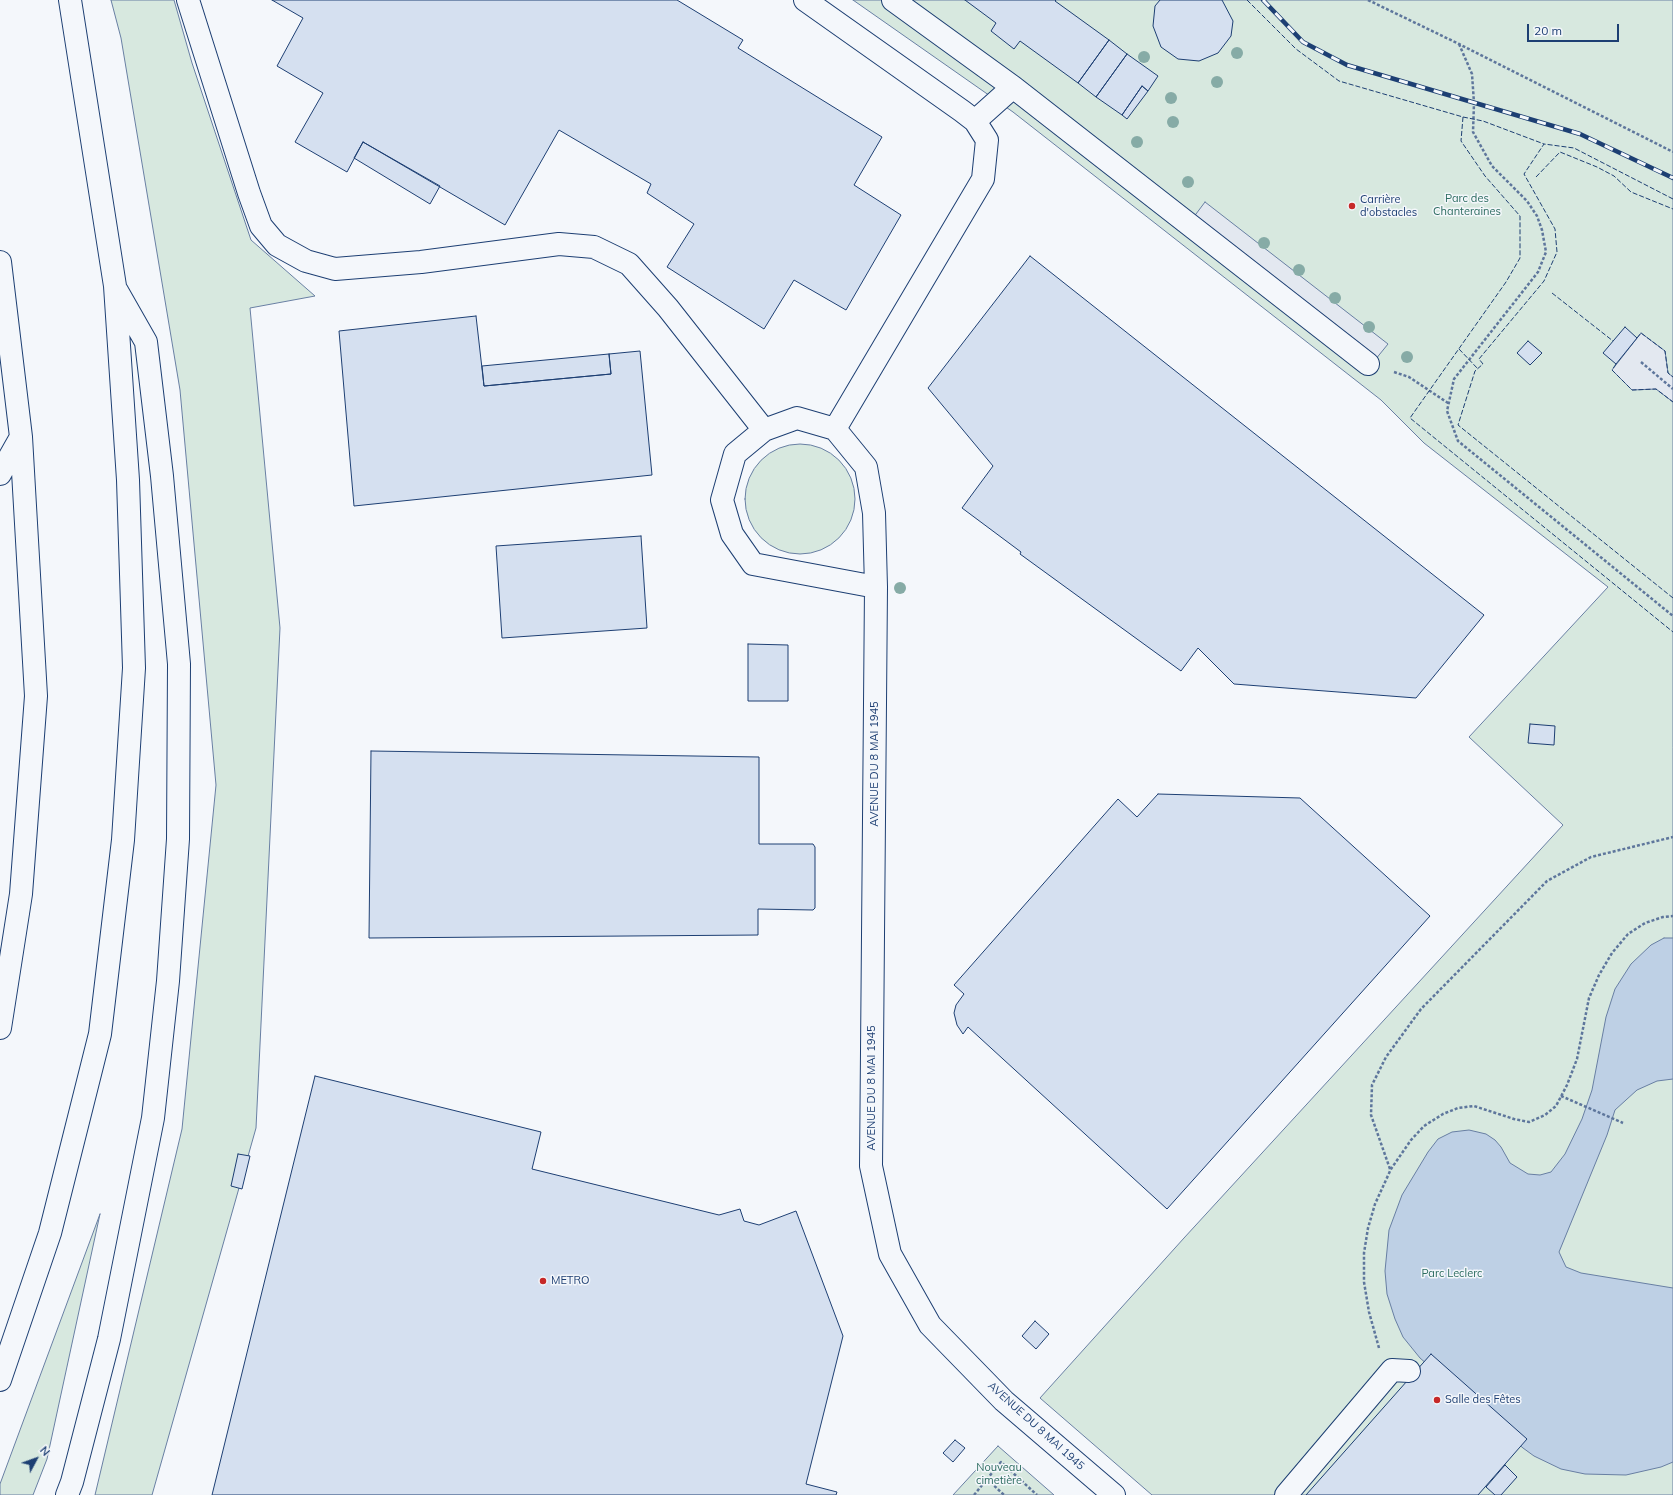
<!DOCTYPE html>
<html>
<head>
<meta charset="utf-8">
<style>
	body { margin:0 }
	#map { position:relative; width:1673px; height:1495px; overflow:hidden; background:#f4f7fb; font-family:Mulish,sans-serif }
	canvas { display:block }
	.north { position:absolute; left:16px; top:1439px; width:40px; height:40px; -webkit-text-stroke:3px #f4f7fb; paint-order:stroke; rotate:49deg; font-size:11px; font-weight:700; line-height:16px; text-align:center; color:#1d3f73 }
	.north::after { content:''; display:block; margin:auto; width:14px; height:18px; background:#1d3f73; clip-path:polygon(50% 0,100% 100%,50% 72%,0 100%) }
	.scale { position:absolute; left:1527px; top:24px; width:92px; height:18px; box-sizing:border-box; border:2px solid #1d3f73; border-top:0; padding-left:5px; font-size:12px; line-height:14px; white-space:nowrap; color:#1d3f73; -webkit-text-stroke:3px #f4f7fb; paint-order:stroke }
</style>
</head>
<body>
<div id="map">
<canvas width="1673" height="1495"></canvas>
<div class="north">N</div>
<div class="scale">20 m</div>
</div>
<script>
const ctx = document.querySelector('canvas').getContext('2d');
ctx.lineJoin = 'round';
function paint(path, color) { ctx.fillStyle = color; ctx.fill(path, 'evenodd'); }
const poly = rows => new Path2D(rows.map(r => 'M' + r).join(''));
function trace(path, color, width, dash) { ctx.strokeStyle = color; ctx.lineWidth = width; ctx.lineCap = dash ? 'butt' : 'round'; ctx.setLineDash(dash || []); ctx.stroke(path); }
function label(font, color, halo, rows, align = 'center') {
  ctx.font = font + ' Mulish,sans-serif'; ctx.lineWidth = 3; ctx.setLineDash([]); ctx.textBaseline = 'middle'; ctx.strokeStyle = halo; ctx.fillStyle = color; for (const [text, x, y, turn = 0] of rows) {
    ctx.save(); ctx.translate(x, y); ctx.rotate((+turn || 0) * Math.PI / 180); ctx.textAlign = isNaN(turn) ? turn : align; if (halo) ctx.strokeText(text, 0, 0); ctx.fillText(text, 0, 0); ctx.restore();
  }
}
const green = poly([
	[111,0,174,0,192,63,251,240,315,296,250,308,280,628,256,1128,152,1495,95,1495,182,1129,216,785,180,390,121,38,111,0],
	[853,0,1673,0,1673,1495,1152,1495,1040,1398,1184,1238,1563,825,1469,737,1608,587,1424,443,1381,400,1013,112,853,0],
	'745 499a55 55 0 1 1 110 0a55 55 0 1 1-110 0Z',
	[100,1214,47,1459,33,1495,0,1495,0,1484,100,1214],
	[998,1446,1054,1495,953,1495,998,1446]
]);
paint(green, '#d7e8df');
trace(green, '#687fa3', 1);
const parking = poly([
	[1205,202,1388,344,1375,360,1193,218,1205,202],
	[1641,333,1665,351,1668,373,1673,377,1673,402,1656,389,1632,390,1612,370,1641,333]
]);
paint(parking, '#e3e8f0');
trace(parking, '#687fa3', 1);
const water = poly([
	[1664,938,1673,938,1673,1079,1657,1081,1637,1090,1615,1110,1607,1135,1559,1252,1566,1267,1581,1273,1673,1288,1673,1462,1661,1467,1626,1475,1585,1474,1561,1469,1534,1456,1523,1448,1420,1358,1403,1337,1395,1319,1387,1294,1385,1271,1389,1230,1402,1195,1428,1152,1438,1139,1452,1132,1469,1130,1486,1134,1495,1140,1501,1147,1510,1163,1528,1174,1540,1175,1551,1172,1565,1154,1582,1119,1592,1090,1606,1017,1615,989,1631,964,1651,945,1664,938]
]);
paint(water, '#bed0e5');
trace(water, '#687fa3', 1);
const building = poly([
	[272,0,677,0,743,40,738,48,882,137,854,185,901,215,846,310,794,280,764,329,667,267,694,224,647,193,651,184,559,130,505,225,363,142,347,172,295,142,323,93,277,66,303,18,272,0],
	[965,0,1056,0,1055,1,1109,40,1078,83,1020,41,1014,49,991,31,996,23,965,0],
	[1160,0,1222,0,1233,21,1231,36,1218,53,1199,61,1178,59,1161,47,1153,26,1155,6,1160,0],
	[1109,40,1127,54,1096,97,1078,83,1109,40],
	[1127,54,1158,76,1148,91,1142,86,1122,115,1096,97,1127,54],
	[1142,86,1148,91,1127,119,1122,115,1142,86],
	[363,142,440,186,430,204,354,158,363,142],
	[1030,256,1484,615,1416,698,1234,684,1198,648,1181,671,1020,554,1021,552,962,508,993,466,928,388,1030,256],
	[476,316,484,386,611,374,609,354,640,351,652,475,354,506,339,331,476,316],
	[1625,327,1637,338,1616,364,1603,353,1625,327],
	[1528,341,1542,353,1530,365,1517,353,1528,341],
	[609,354,611,374,484,386,482,366,609,354],
	[641,536,647,628,502,638,496,546,641,536],
	[748,644,788,645,788,701,748,701,748,644],
	[1530,724,1555,726,1554,745,1528,743,1530,724],
	[371,751,759,757,759,844,813,844,815,847,815,908,813,910,758,909,758,935,369,938,371,751],
	[1158,794,1300,798,1430,916,1167,1209,968,1027,963,1034,957,1025,954,1013,956,1005,964,994,954,985,1118,799,1137,817,1158,794],
	[315,1076,541,1132,532,1169,719,1215,740,1209,744,1221,759,1225,796,1211,843,1336,806,1484,837,1492,836,1495,212,1495,315,1076],
	[238,1154,250,1156,242,1189,231,1186,238,1154],
	[1035,1321,1049,1334,1036,1349,1022,1336,1035,1321],
	[1431,1354,1527,1439,1478,1495,1306,1495,1431,1354],
	[955,1440,965,1448,953,1462,943,1453,955,1440],
	[1505,1465,1517,1477,1501,1495,1495,1495,1486,1487,1505,1465]
]);
paint(building, '#d5e0f0');
trace(building, '#1d3f73', 1);
const minor = poly([
	[188,0,249,193,261,226,277,245,306,261,335,269,421,262,559,244,594,247,629,264,668,308,764,430],
	[805,0,962,111,975,121,987,140,983,179,835,429],
	[893,0,1013,87,975,121],
	[1013,87,1368,364],
	[876,587,753,564,732,534,722,500,735,454,764,430,797,418,835,429,866,467,874,513,876,587,871,1166,890,1254,930,1325,1004,1401,1114,1495],
	[1286,1495,1392,1370,1409,1371]
]);
const highway = poly([
	[0,262,21,437,36,696,21,894,0,1028],
	[0,474,21,437],
	[0,1380,50,1233,100,1034,123,840,134,668,128,480,115,286,70,0],
	[67,1495,72,1482,109,1339,153,1118,168,981,178,839,179,664,162,476,146,342,117,291]
]);
trace(minor, '#1d3f73', 24);
trace(highway, '#1d3f73', 24);
trace(poly([
	[1368,0,1459,44,1673,152],
	[1459,44,1472,74,1474,103,1473,132,1492,166,1527,201,1537,216,1542,230,1546,252,1538,272,1454,379,1447,411,1458,441,1673,616],
	[1641,362,1673,389],
	[1394,372,1409,377,1448,403],
	[1561,1096,1623,1123],
	[1390,1169,1371,1115,1372,1085,1386,1057,1421,1009,1547,881,1591,857,1673,837],
	[1379,1348,1369,1312,1364,1282,1364,1253,1368,1228,1375,1204,1391,1169,1411,1140,1424,1126,1443,1114,1458,1108,1474,1106,1514,1119,1529,1122,1545,1115,1556,1106,1567,1085,1577,1059,1589,998,1599,975,1612,953,1628,934,1645,923,1663,917,1673,916],
	[987,1479,1004,1495],
	[974,1495,1001,1462,1037,1495]
]), '#5e769c', 2.5, [3, 2]);
trace(minor, '#f4f7fb', 22);
trace(highway, '#f4f7fb', 22);
const rail = poly([
	[1263,0,1303,42,1347,65,1580,134,1673,178]
]);
trace(rail, '#1d3f73', 4.5);
trace(rail, '#f4f7fb', 3, [9]);
trace(poly([
	[1247,0,1296,49,1339,81,1463,117,1483,121,1544,144],
	[1463,117,1461,141,1485,176,1520,216,1520,258,1506,282,1410,418,1673,632],
	[1536,177,1560,152,1597,167,1614,176,1631,192,1673,209],
	[1673,199,1574,148,1544,144,1524,174,1555,229,1557,252,1544,281,1479,359,1483,364,1475,371,1458,425,1673,598],
	[1552,293,1613,341],
	[1637,338,1641,333,1665,351,1668,373,1673,377],
	[1459,349,1478,369],
	[1616,364,1612,370,1632,390,1656,389,1673,402]
]), '#1d3f73', 1, [5, 2]);
ctx.fillStyle = '#86aba6';
for (const [x, y] of [
	[1237,53],
	[1144,57],
	[1217,82],
	[1171,98],
	[1173,122],
	[1137,142],
	[1188,182],
	[1264,243],
	[1299,270],
	[1335,298],
	[1369,327],
	[1407,357],
	[900,588]
]) { ctx.beginPath(); ctx.arc(x, y, 6, 0, 2 * Math.PI); ctx.fill(); }
for (const [x, y, r, color] of [
	[1352,206,4,"#c62828"],
	[543,1281,4,"#c62828"],
	[1437,1400,4,"#c62828"]
]) { const dot = new Path2D(); dot.arc(x, y, r, 0, 2 * Math.PI); ctx.fillStyle = color; ctx.fill(dot); trace(dot, '#f4f7fb', 1.5); }
label('11px', '#2c6c60', '#f4f7fb', [
	["Parc des",1467,199],
	["Chanteraines",1467,212],
	["Parc Leclerc",1452,1274],
	["Nouveau",999,1468],
	["cimetière",999,1481]
]);
label('11px', '#1d3f73', '#f4f7fb', [
	["Carrière",1360,200],
	["d'obstacles",1360,213],
	["METRO",551,1281],
	["Salle des Fêtes",1445,1400]
], 'left');
label('11px', '#1d3f73', '#f4f7fb', [
	["AVENUE DU 8 MAI 1945",875,764,-90],
	["AVENUE DU 8 MAI 1945",872,1088,-90],
	["AVENUE DU 8 MAI 1945",1036,1426,42]
]);
</script>
</body>
</html>
